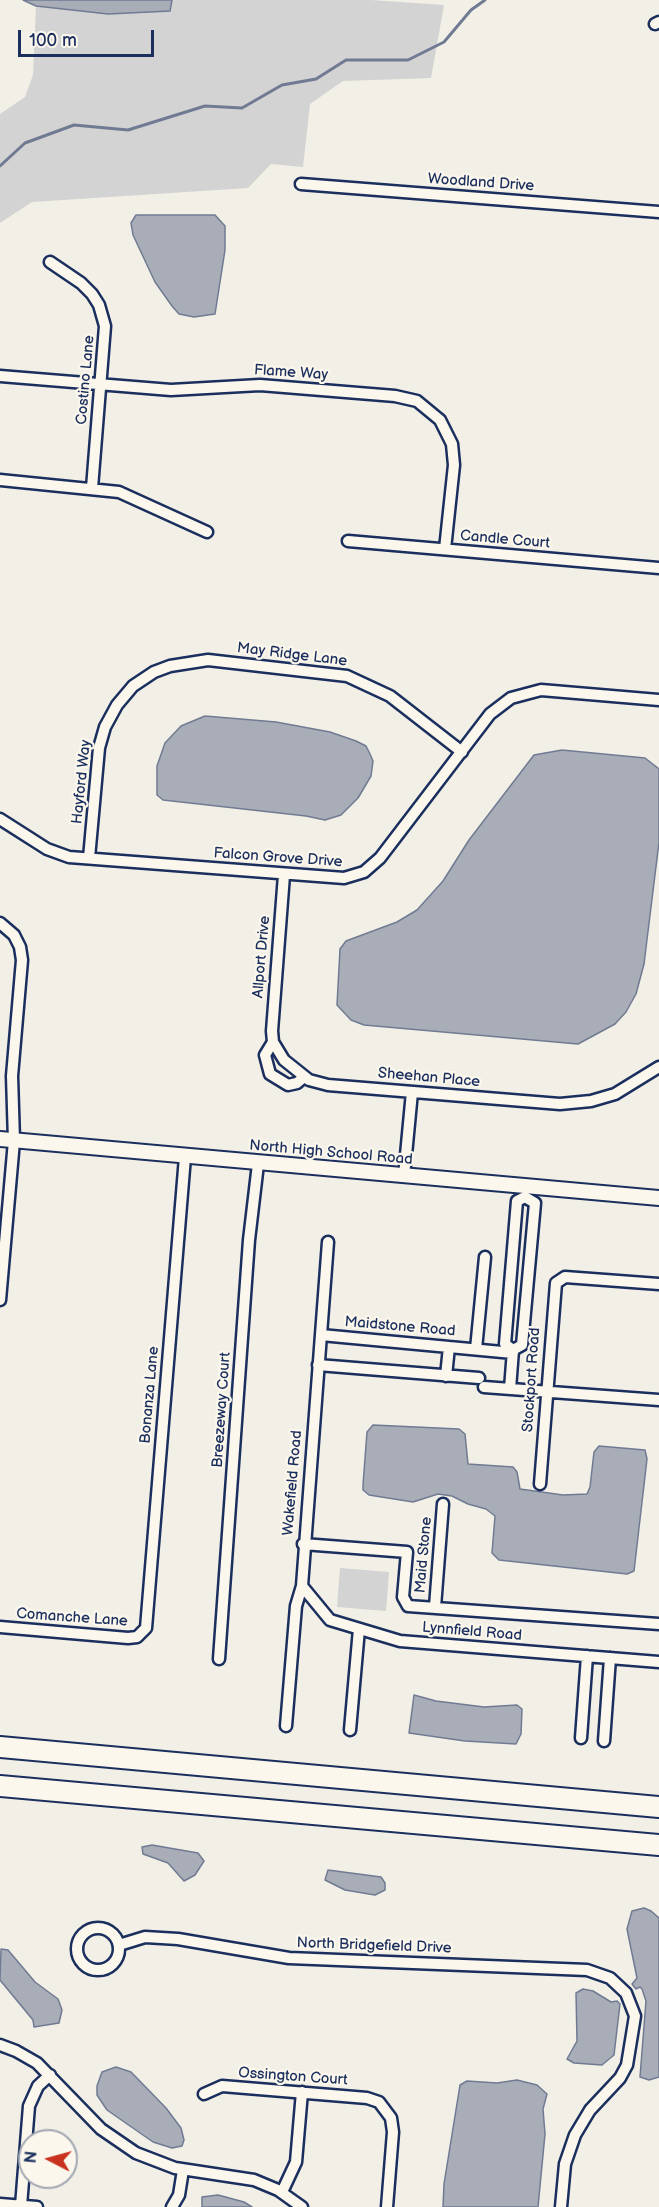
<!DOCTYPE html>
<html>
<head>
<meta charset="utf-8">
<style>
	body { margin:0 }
	#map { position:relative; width:659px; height:2207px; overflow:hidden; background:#f2efe6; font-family:"Balsamiq Sans",sans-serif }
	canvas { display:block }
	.north { position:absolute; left:18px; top:2129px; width:60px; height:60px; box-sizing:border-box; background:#fbf7ec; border:2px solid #a1a7b3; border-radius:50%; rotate:276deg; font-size:16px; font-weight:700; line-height:24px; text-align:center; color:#1b2f5e }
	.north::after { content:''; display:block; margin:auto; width:21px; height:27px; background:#c8321e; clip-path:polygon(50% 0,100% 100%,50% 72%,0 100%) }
	.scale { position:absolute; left:18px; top:30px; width:136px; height:27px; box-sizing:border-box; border:3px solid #1b2f5e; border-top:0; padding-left:8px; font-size:18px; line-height:21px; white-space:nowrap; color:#1b2f5e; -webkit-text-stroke:4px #fbf7ec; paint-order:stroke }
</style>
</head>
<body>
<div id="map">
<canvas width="659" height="2207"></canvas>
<div class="north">N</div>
<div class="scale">100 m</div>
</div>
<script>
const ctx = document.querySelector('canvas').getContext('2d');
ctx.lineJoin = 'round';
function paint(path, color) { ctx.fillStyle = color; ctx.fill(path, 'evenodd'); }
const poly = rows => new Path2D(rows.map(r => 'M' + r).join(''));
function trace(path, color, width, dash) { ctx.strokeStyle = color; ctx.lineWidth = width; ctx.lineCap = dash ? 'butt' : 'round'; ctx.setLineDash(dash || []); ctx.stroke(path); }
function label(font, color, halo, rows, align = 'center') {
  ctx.font = font + ' "Balsamiq Sans",sans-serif'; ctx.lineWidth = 4.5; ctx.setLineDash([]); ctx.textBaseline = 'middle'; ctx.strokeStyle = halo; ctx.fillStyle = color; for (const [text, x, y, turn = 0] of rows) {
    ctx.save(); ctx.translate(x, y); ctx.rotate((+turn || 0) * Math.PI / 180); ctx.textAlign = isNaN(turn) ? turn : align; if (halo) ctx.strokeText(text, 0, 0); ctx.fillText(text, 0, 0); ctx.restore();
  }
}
paint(poly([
	[172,0,371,0,444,5,431,78,343,81,310,104,303,167,271,164,248,188,32,202,0,223,0,114,25,97,33,75,36,6,108,14,170,11],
	[340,1568,389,1572,386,1611,337,1607]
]), '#d2d3d2');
const water = poly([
	[23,0,172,0,170,11,108,14,36,6,23,0],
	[136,215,215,215,225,226,225,250,215,314,194,317,179,314,172,306,155,282,133,235,131,223,136,215],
	[205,716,276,722,330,732,356,741,366,746,370,754,373,761,371,776,358,798,341,815,325,820,306,816,163,800,157,795,157,766,165,743,181,726,205,716],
	[562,750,645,758,659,769,659,842,644,964,636,994,626,1012,615,1024,578,1044,364,1025,351,1020,337,1005,340,949,346,941,397,922,417,910,443,881,469,840,534,755,562,750],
	[373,1425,459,1429,465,1434,468,1464,513,1467,517,1472,520,1489,563,1495,587,1494,590,1487,594,1452,599,1446,645,1450,647,1459,634,1571,627,1574,499,1560,492,1553,495,1516,486,1509,468,1504,452,1496,438,1494,413,1502,369,1495,363,1490,363,1485,367,1432,373,1425],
	[414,1695,436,1701,484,1707,517,1705,522,1709,521,1734,516,1744,465,1741,409,1733,414,1695],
	[152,1845,198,1853,204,1861,195,1875,184,1881,168,1863,143,1854,142,1847,152,1845],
	[328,1870,381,1877,385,1883,385,1890,375,1895,345,1890,325,1880,328,1870],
	[644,1908,651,1911,659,1918,659,2077,649,2080,640,2077,646,2001,642,1989,640,1987,636,1989,632,1984,637,1978,627,1929,632,1911,644,1908],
	[1,1949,8,1950,35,1982,58,1999,62,2010,59,2023,34,2027,33,2020,0,1980,1,1949],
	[583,1989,593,1991,611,2002,617,2001,620,2004,614,2055,602,2065,574,2063,567,2059,577,2041,576,1993,583,1989],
	[116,2067,131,2072,166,2108,181,2128,184,2140,182,2146,172,2148,153,2142,107,2110,97,2095,97,2086,102,2072,116,2067],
	[517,2080,537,2085,547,2094,543,2109,545,2134,538,2207,443,2207,444,2184,460,2085,467,2081,497,2083,517,2080],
	[218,2195,244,2202,252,2207,202,2207,202,2197,218,2195]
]);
paint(water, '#a9adb7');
trace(water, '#707b93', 1.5);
trace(poly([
	[0,166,25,143,74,125,128,130,205,106,242,108,282,85,316,79,346,60,408,60,444,42,471,10,485,0]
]), '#707b93', 3);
const minor = poly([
	[655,24,659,22],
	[301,184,659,212],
	[50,262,81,283,92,294,99,305,105,326,92,488],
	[0,376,171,390,260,385,395,396,417,401,440,420,452,444,454,465,445,549],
	[0,480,119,492,207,532],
	[348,541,659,568],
	[0,819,47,849,69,857,344,878,364,872,380,858,490,714,511,698,541,690,659,700],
	[89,858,99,748,105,727,117,705,133,686,154,672,170,666,208,660,347,676,390,696,462,752],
	[284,875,272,1031,273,1042,284,1060,309,1080,328,1085,560,1104,591,1101,615,1094,659,1067],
	[0,923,14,935,20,947,22,960,12,1076,14,1141,0,1300],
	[273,1042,265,1055,270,1074,288,1085,297,1083,304,1077],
	[404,1176,412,1092],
	[321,1335,513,1353],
	[476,1349,485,1257],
	[513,1350,522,1345,535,1203,525,1197],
	[513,1350,505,1344,517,1201,525,1197],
	[318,1365,479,1378],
	[446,1376,449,1347],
	[484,1387,659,1400],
	[510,1389,513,1350],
	[540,1484,556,1283,565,1277,659,1284],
	[303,1544,407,1552,403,1597,408,1606,659,1624],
	[302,1586,330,1620,400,1641,659,1662],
	[435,1607,443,1504],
	[0,1627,128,1638,137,1637,146,1628,185,1157],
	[219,1659,249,1240,258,1164],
	[286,1726,296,1606,302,1586,328,1242],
	[350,1730,359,1629],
	[581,1738,587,1656],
	[604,1741,610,1658],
	'77 1949a21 21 0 1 1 42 0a21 21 0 1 1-42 0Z',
	[119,1945,145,1937,178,1939,289,1958,587,1970,610,1978,626,1993,635,2016,627,2065,620,2078,590,2110,575,2135,565,2164,561,2207],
	[0,2045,16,2051,37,2063,101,2129,136,2153,175,2168,254,2180,278,2190,302,2207],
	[204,2094,222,2086,367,2098,379,2102,391,2118,393,2132,387,2207],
	[282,2192,296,2162,302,2092],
	[0,2204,37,2207],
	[21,2206,29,2106,38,2086,50,2075],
	[172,2207,179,2195,183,2170]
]);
const tertiary = poly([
	[0,1139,659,1198]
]);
const motorway = poly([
	[0,1747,659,1807],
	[0,1786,659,1845]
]);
trace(minor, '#1b2f5e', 15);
trace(tertiary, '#1b2f5e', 18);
trace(motorway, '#1b2f5e', 24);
trace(minor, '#fbf7ec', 10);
trace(tertiary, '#fbf7ec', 14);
trace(motorway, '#fbf7ec', 20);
label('15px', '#1b2f5e', '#fbf7ec', [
	["Woodland Drive",481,183,4],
	["Flame Way",291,373,4],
	["Costino Lane",86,380,-85],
	["Candle Court",505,540,5],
	["May Ridge Lane",292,655,7],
	["Hayford Way",82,782,-84],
	["Falcon Grove Drive",278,858,4],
	["Allport Drive",262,957,-85],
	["Sheehan Place",429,1078,5],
	["North High School Road",331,1153,5],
	["Maidstone Road",400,1327,5],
	["Stockport Road",532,1380,-86],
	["Bonanza Lane",150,1395,-85],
	["Breezeway Court",222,1410,-86],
	["Wakefield Road",293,1483,-85],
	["Maid Stone",424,1555,-85],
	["Comanche Lane",72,1618,4],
	["Lynnfield Road",472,1632,5],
	["North Bridgefield Drive",374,1946,2],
	["Ossington Court",293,2077,4]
]);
</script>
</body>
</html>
